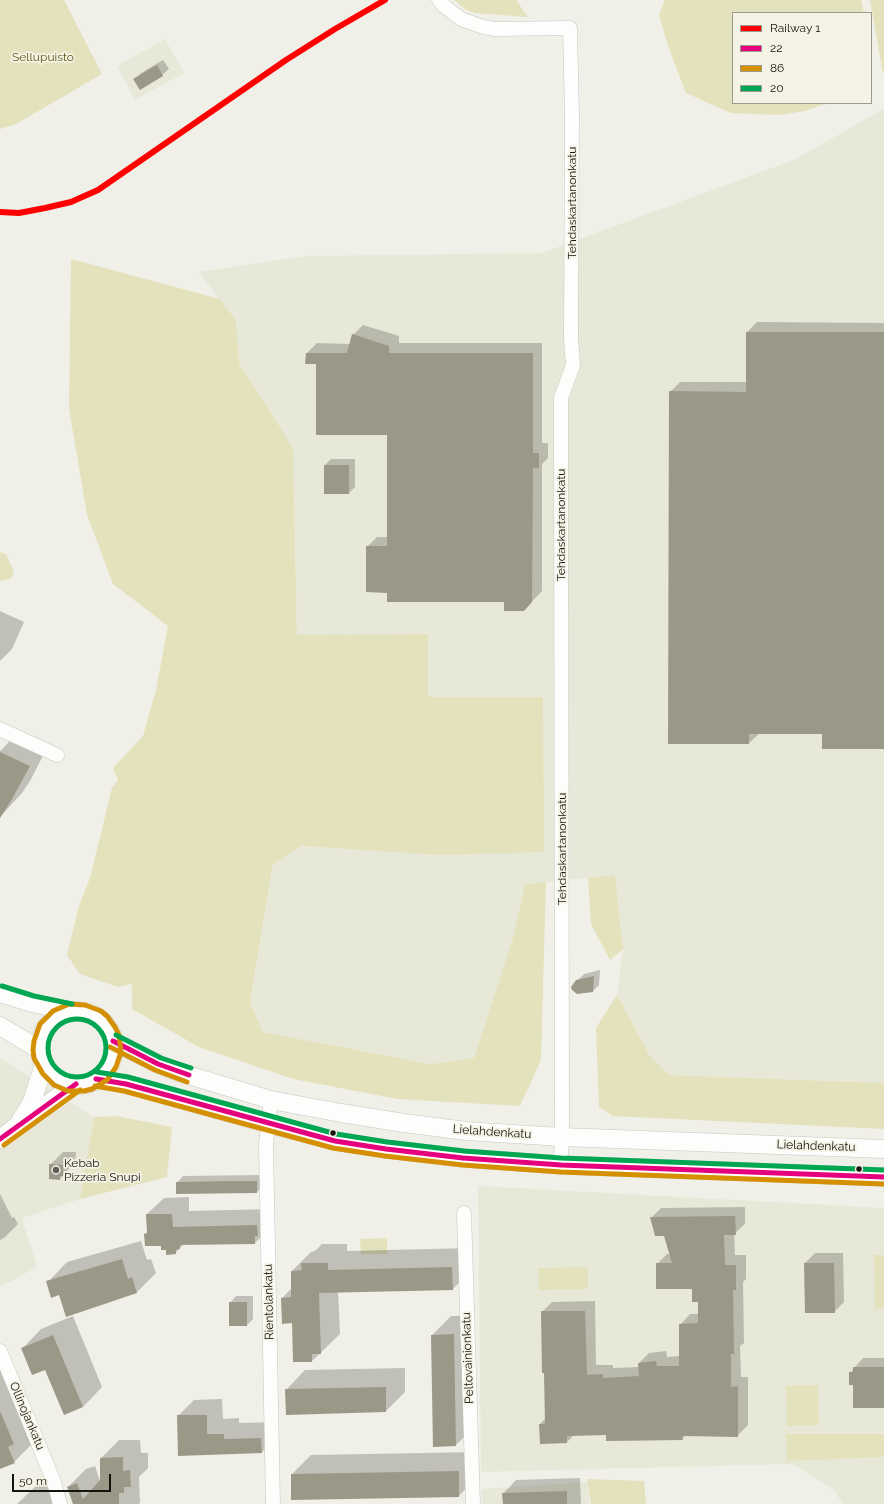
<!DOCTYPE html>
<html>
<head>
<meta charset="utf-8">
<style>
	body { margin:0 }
	#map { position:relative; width:884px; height:1504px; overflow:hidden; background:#f0f0e8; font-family:Raleway,sans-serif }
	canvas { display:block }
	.legend { position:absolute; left:732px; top:12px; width:140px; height:92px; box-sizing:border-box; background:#f4f3e5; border:1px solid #9a9a8f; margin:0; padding:5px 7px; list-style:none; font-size:12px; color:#14140f }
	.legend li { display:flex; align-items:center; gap:8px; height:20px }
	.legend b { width:20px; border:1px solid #9a9a8f }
	.scale { position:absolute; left:12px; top:1474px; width:99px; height:18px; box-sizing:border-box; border:2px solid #14140f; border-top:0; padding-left:5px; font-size:12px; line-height:14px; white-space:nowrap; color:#14140f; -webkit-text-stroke:3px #f4f3e5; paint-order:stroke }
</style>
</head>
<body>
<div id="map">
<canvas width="884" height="1504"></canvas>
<ul class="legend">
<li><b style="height:5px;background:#f00"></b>Railway 1</li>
<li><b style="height:5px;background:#e5007d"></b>22</li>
<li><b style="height:5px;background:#d59002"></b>86</li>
<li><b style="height:5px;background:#00a651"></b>20</li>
</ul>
<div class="scale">50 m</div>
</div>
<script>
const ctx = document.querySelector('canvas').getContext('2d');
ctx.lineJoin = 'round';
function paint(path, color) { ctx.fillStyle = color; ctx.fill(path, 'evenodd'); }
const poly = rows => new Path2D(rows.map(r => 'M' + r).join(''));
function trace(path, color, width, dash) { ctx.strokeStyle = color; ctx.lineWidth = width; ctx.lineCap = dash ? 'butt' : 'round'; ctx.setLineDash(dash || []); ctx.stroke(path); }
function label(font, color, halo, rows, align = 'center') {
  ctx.font = font + ' Raleway,sans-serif'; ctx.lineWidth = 3.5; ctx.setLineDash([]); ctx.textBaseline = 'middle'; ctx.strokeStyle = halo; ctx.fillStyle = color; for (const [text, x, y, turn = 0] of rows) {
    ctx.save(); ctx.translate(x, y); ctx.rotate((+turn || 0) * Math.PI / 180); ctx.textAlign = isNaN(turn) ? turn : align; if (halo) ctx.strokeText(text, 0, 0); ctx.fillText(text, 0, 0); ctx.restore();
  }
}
paint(poly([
	[165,39,184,73,135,100,117,66],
	[884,109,884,1083,669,1075,650,1056,617,995,623,949,615,875,525,884,513,938,474,1058,430,1064,263,1032,250,1003,273,864,302,846,438,855,543,698,428,697,427,634,297,635,293,448,239,363,236,321,199,272,306,256,542,253,796,159],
	[0,1058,94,1117,80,1199,22,1218,37,1267,0,1287],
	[478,1186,884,1208,884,1504,843,1504,833,1489,792,1464,481,1472],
	[588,1482,589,1504,482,1504,482,1489]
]), '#e8e8d8');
paint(poly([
	[0,0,64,0,102,74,16,124,0,129],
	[454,0,516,0,528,17,474,13,465,9],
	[665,0,861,0,864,13,733,13,733,103,828,103,805,111,779,115,731,113,686,93,668,46,659,15],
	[870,0,884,0,884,74,883,73],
	[71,259,220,299,236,321,239,363,293,448,297,635,428,634,428,697,543,697,544,852,438,855,302,846,273,864,250,1003,263,1032,430,1064,474,1058,513,938,525,884,546,882,541,1060,520,1106,398,1099,293,1079,199,1047,132,1009,132,984,118,987,80,974,67,955,79,906,90,878,112,788,118,780,113,768,143,736,156,690,168,626,113,584,87,515,69,408],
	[0,552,6,554,14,571,11,579,0,581],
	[615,875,623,949,610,960,591,924,588,878],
	[617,995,650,1056,669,1075,884,1083,884,1129,613,1116,599,1107,596,1028],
	[116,1116,172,1127,167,1177,80,1199,94,1117],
	[387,1238,387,1254,361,1254,360,1239],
	[874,1255,884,1255,884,1308,875,1309],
	[588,1267,588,1289,539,1290,538,1268],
	[818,1385,819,1425,787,1426,786,1386],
	[786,1434,884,1434,884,1457,787,1461],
	[587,1479,644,1481,646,1504,591,1504]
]), '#e4e1bd');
paint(poly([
	[163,60,169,69,162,75,135,79,141,73],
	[757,322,884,323,884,748,823,733,759,734,749,743,670,392,680,382,747,382,747,332],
	[363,325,399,336,399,343,542,343,542,443,548,443,548,458,542,464,542,591,524,610,505,601,388,592,367,547,377,537,388,537,388,434,307,353,317,343,350,344,353,335],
	[331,459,355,459,355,487,349,493,325,465],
	[0,611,24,622,12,649,0,661],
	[19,732,48,746,30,781,22,793,0,817,0,751],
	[600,970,599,985,593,991,577,981,584,974],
	[63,1152,76,1152,75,1162,60,1179,50,1165],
	[263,1175,263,1186,257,1192,177,1193,177,1183,183,1176],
	[0,1194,12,1218,14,1217,18,1224,5,1237,0,1240],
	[189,1197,189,1211,274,1209,272,1226,255,1243,184,1244,175,1253,145,1234,148,1232,147,1214,164,1198],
	[745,1207,745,1224,734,1234,735,1255,746,1255,746,1279,743,1282,744,1343,740,1346,741,1377,748,1377,748,1425,737,1436,686,1435,682,1439,606,1434,574,1435,567,1442,540,1424,546,1418,542,1312,552,1302,595,1301,596,1365,613,1365,613,1368,639,1367,639,1363,649,1353,666,1351,667,1357,680,1356,680,1325,690,1314,699,1314,699,1301,693,1288,657,1264,667,1254,670,1254,664,1235,651,1218,661,1208],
	[141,1241,147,1260,151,1259,156,1273,137,1292,60,1294,48,1282,67,1262],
	[322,1244,347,1244,347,1251,471,1248,472,1269,453,1289,338,1291,340,1334,312,1361,282,1298,292,1288,292,1271,311,1252,315,1251],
	[815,1253,843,1253,844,1302,834,1312,805,1263],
	[236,1296,253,1296,253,1319,247,1325,230,1303],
	[73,1316,102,1387,83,1407,46,1368,22,1349,41,1329],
	[451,1316,473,1316,475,1426,456,1445,432,1335],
	[0,1356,33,1443,14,1462,0,1468],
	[863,1358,884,1358,884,1407,854,1384,850,1373],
	[405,1368,405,1392,386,1411,287,1414,286,1390,305,1370],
	[222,1399,223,1419,239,1418,239,1423,277,1422,278,1436,262,1452,179,1454,178,1416,194,1400],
	[119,1440,140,1440,141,1453,148,1453,148,1468,139,1477,140,1503,138,1504,74,1504,68,1487,86,1469,95,1466,101,1484,101,1458],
	[478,1452,478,1476,459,1496,292,1474,311,1455],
	[580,1478,581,1504,504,1504,503,1494,516,1480],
	[54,1479,55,1504,17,1504,37,1485]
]), '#0003');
paint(poly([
	[157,65,163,76,140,90,133,79],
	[746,332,884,332,884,749,822,749,822,734,749,734,749,744,668,744,669,391,746,392],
	[352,334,389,346,389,353,533,353,533,453,539,453,539,468,533,468,532,602,524,611,504,611,504,602,387,602,387,593,366,592,366,546,387,546,387,435,316,435,316,364,305,364,306,353,347,353],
	[324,465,349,465,349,494,324,494],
	[0,752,30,766,11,801,0,818],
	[594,976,593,992,577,994,572,990,571,987,576,980],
	[49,1164,63,1165,63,1176,60,1176,60,1180,49,1179],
	[231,1181,257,1181,257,1193,176,1194,176,1182],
	[146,1214,172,1214,173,1227,257,1225,258,1236,255,1236,255,1244,180,1245,180,1249,176,1250,176,1254,166,1255,166,1250,161,1250,161,1246,145,1246,144,1234,147,1233],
	[735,1216,736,1235,724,1235,725,1265,736,1265,736,1290,733,1290,734,1354,731,1354,731,1387,738,1386,738,1437,682,1436,683,1440,606,1441,606,1435,567,1436,567,1443,540,1444,539,1424,545,1424,544,1373,542,1373,541,1311,585,1311,587,1375,603,1374,603,1378,639,1376,638,1363,656,1361,657,1366,679,1366,679,1324,698,1323,698,1302,692,1302,692,1289,656,1289,656,1263,672,1263,664,1236,655,1236,650,1217],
	[122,1259,128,1279,132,1277,137,1293,66,1317,59,1295,51,1298,46,1281],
	[301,1263,328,1263,328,1270,452,1267,453,1290,319,1293,321,1354,312,1354,312,1362,293,1362,292,1323,282,1324,281,1298,291,1297,291,1271,302,1270],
	[804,1263,834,1263,835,1313,805,1313],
	[229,1302,247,1302,247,1326,229,1326],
	[454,1334,456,1446,433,1447,431,1335],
	[53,1335,83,1407,64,1415,45,1370,32,1375,21,1348],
	[853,1367,884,1367,884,1408,853,1408,853,1385,849,1385,849,1372,853,1372],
	[386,1387,386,1412,286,1415,285,1389],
	[0,1411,14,1444,8,1447,15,1463,0,1469],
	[177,1415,207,1415,207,1434,224,1434,224,1439,261,1438,262,1453,178,1456],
	[123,1457,123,1471,130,1470,131,1487,124,1487,124,1493,119,1493,119,1504,73,1504,67,1487,77,1483,83,1499,100,1480,100,1458],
	[459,1471,459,1497,291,1500,291,1474],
	[567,1491,567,1504,503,1504,502,1493]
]), '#9a9987');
const minor = poly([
	[439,0,444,6,461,19,483,27,495,29,570,28,572,116,571,338,573,365,561,398,562,1122,561,1165],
	[0,729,57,755],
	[271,1100,266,1144,273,1504],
	[464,1213,473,1504],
	[0,1351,54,1482,60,1504]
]);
const major = poly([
	[0,993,32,1003,71,1011],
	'40 1048a37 37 0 1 1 74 0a37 37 0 1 1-74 0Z',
	[0,1026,40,1050],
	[113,1041,158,1064,178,1072,271,1100,341,1113,404,1123,466,1131,562,1137,884,1149],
	[96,1079,126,1084,269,1124,335,1141,386,1149,463,1158,561,1165,884,1177],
	[21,1120,32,1102,44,1064],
	[0,1139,17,1126,76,1084]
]);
trace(minor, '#c6c6c0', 15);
trace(major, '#c6c6c0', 19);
trace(minor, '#fdfdfc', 14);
trace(major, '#fdfdfc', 18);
trace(poly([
	[113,1041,158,1064,189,1075],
	[96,1079,126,1084,335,1141,386,1149,463,1158,561,1165,884,1177],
	[0,1139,76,1084]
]), '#e5007d', 5);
trace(poly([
	[110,1047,155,1070,187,1082],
	[34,1058,33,1050,34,1041,40,1024,53,1011,69,1004,85,1005,101,1011,107,1016,115,1027,119,1035,121,1052,116,1067,107,1080,92,1089,84,1091,68,1091,54,1085,43,1074,35,1060],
	[95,1086,124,1091,333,1148,385,1156,463,1165,561,1172,884,1184],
	[4,1145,80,1090]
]), '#d59002', 5);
trace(poly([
	[2,986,34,996,72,1004],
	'48 1048a29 29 0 1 1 58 0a29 29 0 1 1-58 0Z',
	[116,1035,161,1058,191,1068],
	[97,1072,128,1077,336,1134,387,1142,464,1151,561,1158,884,1170]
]), '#00a651', 5);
trace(poly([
	[0,212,19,213,45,208,71,202,98,190,286,60,335,29,385,0]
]), '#f00', 6);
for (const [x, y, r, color] of [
	[333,1133,3.5,"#14140f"],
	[859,1169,3.5,"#14140f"],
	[56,1170,4,"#61615b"]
]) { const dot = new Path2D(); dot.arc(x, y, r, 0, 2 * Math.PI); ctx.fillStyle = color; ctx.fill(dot); trace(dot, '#f4f3e5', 1.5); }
label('12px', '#5e5815', '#f4f3e5', [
	["Sellupuisto",43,57]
]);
label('12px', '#14140f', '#f4f3e5', [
	["Tehdaskartanonkatu",572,203,-90],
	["Tehdaskartanonkatu",561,525,-90],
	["Tehdaskartanonkatu",562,849,-90],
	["Lielahdenkatu",492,1132,4],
	["Lielahdenkatu",816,1146,2],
	["Rientolankatu",269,1302,-91],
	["Peltovainionkatu",468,1358,-92],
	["Ollinojankatu",27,1416,67]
]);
label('12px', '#14140f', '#f4f3e5', [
	["Kebab",64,1163],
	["Pizzeria Snupi",64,1177]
], 'left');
</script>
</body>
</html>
